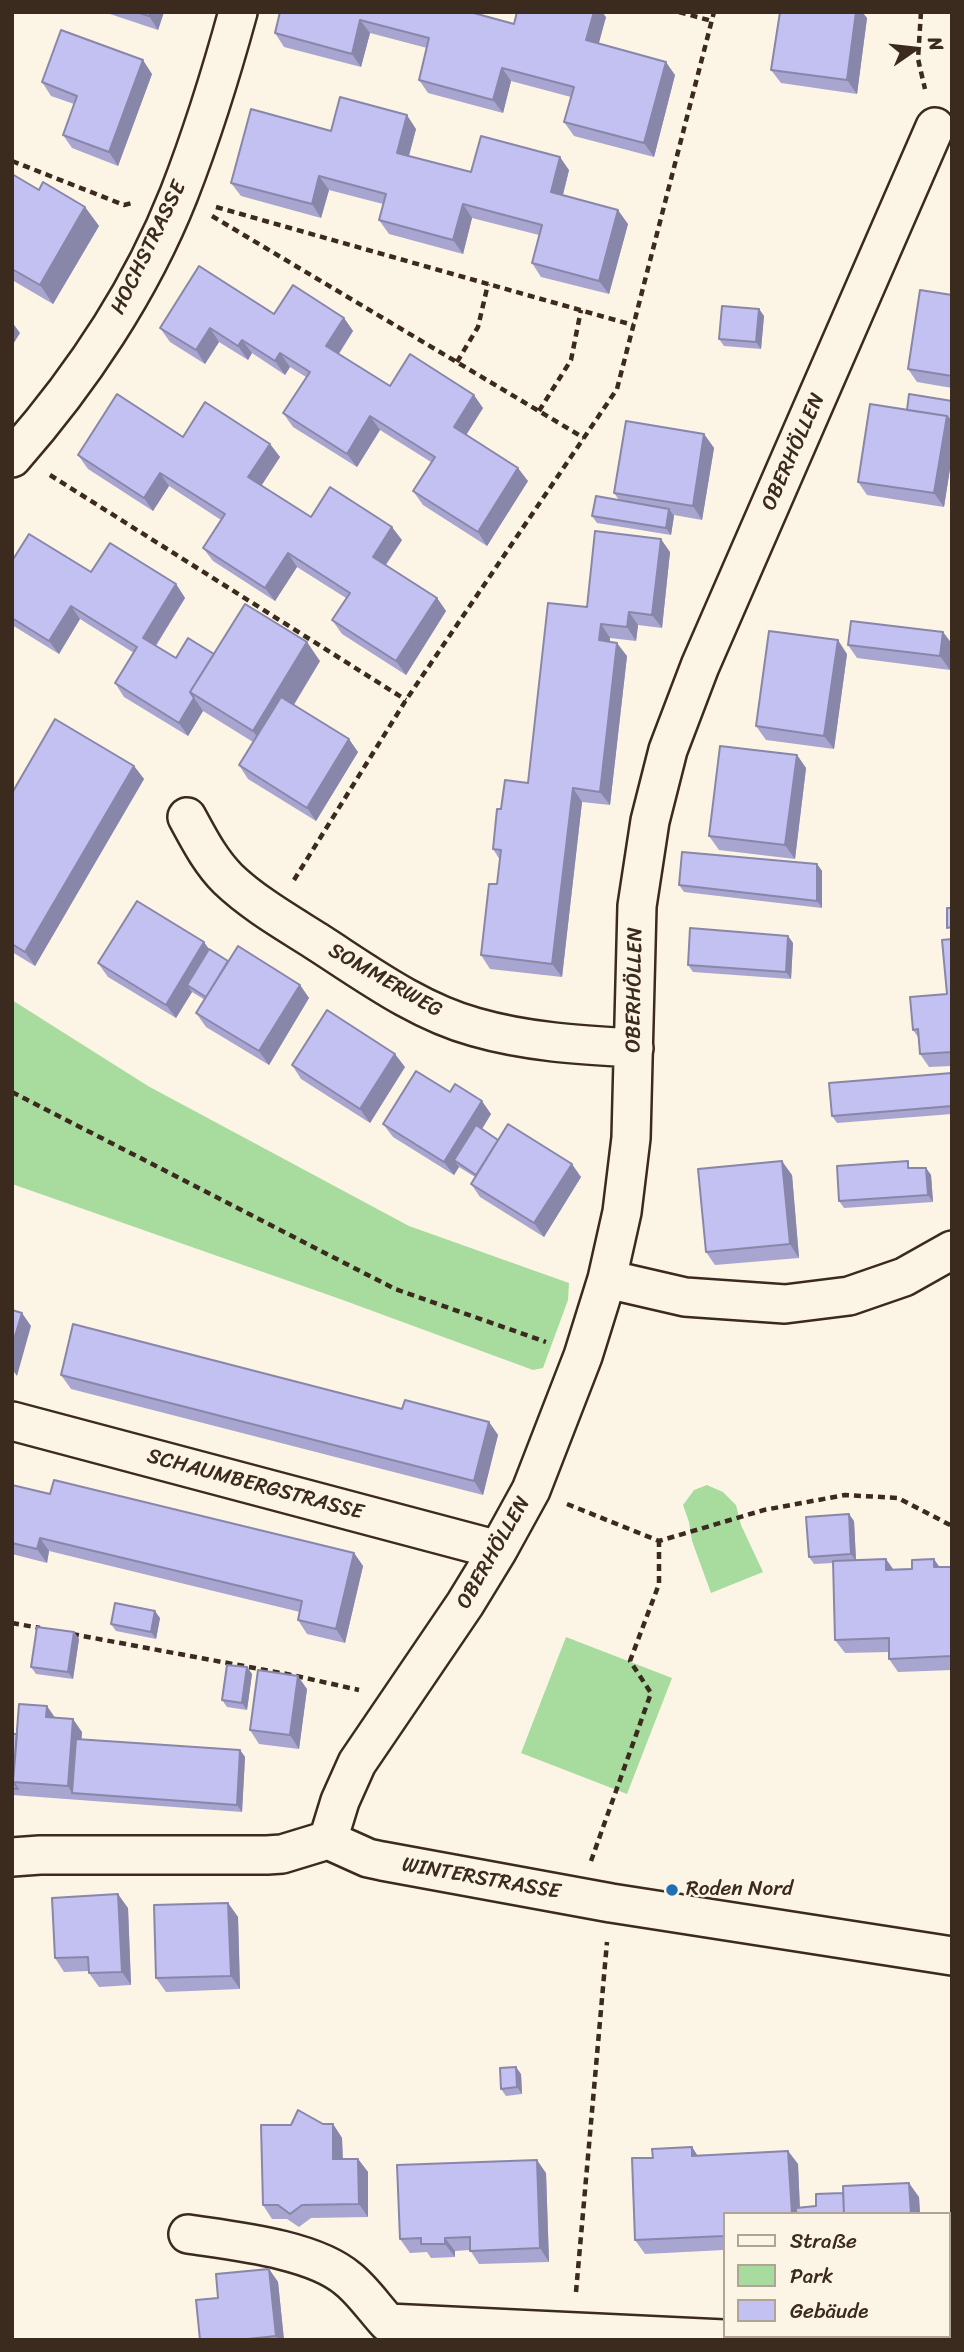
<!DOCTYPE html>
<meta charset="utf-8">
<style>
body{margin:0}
#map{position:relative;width:964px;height:2352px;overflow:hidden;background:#fcf5e5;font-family:Sriracha,sans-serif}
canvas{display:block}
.frame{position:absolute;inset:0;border:14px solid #3b2a1e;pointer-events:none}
.legend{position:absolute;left:723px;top:2212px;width:228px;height:126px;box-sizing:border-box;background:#fcf5e5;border:2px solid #afa495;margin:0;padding:9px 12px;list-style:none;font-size:21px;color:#3b2a1e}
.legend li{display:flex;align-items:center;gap:14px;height:35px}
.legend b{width:35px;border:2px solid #afa495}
.north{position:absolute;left:880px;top:14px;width:70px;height:70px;-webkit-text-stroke:5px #fcf5e5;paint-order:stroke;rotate:76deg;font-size:19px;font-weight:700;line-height:28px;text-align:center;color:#3b2a1e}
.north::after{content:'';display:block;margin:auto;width:24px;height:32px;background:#3b2a1e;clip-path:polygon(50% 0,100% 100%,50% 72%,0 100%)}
</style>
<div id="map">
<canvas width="964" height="2352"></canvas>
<div class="frame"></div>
<ul class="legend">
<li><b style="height:9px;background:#fcf5e5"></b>Straße</li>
<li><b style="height:19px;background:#a8dc9e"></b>Park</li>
<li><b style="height:19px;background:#c3c0f2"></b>Gebäude</li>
</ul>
<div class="north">N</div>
</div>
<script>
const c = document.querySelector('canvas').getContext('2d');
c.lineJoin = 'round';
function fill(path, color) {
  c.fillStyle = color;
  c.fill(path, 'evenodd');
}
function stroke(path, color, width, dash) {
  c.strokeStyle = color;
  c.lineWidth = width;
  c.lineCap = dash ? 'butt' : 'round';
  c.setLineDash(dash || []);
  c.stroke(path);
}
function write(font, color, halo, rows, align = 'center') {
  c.font = font + ' Sriracha,sans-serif';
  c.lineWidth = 5;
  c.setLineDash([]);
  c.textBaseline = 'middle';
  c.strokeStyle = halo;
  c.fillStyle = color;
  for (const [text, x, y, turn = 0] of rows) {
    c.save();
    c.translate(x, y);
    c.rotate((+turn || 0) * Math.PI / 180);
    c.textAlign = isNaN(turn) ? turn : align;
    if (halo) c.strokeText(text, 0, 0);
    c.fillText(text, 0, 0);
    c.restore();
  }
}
fill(new Path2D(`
 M12 1000 148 1086 409 1226 569 1283 568 1300 543 1368 533 1370 340 1299 12 1184Z
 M707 1485 723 1492 736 1505 741 1525 763 1572 711 1593 692 1541 689 1522 683 1505 694 1490Z
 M566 1637 672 1678 627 1794 521 1753Z`), '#a8dc9e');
const minor = new Path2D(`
 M12 458C80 381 141 290 179 194 202 135 221 74 238 12
 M187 817C199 839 210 861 228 879 253 903 286 922 316 941 366 973 417 1011 475 1027 527 1042 580 1045 634 1048
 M607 1279 685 1297 785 1304 849 1296 904 1277 952 1250
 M12 1421 498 1550
 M328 1840 340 1801 357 1763 465 1604 498 1550 531 1490 583 1356 607 1279 622 1212 631 1138 637 906 650 821 668 750 700 666 935 127
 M12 1857 40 1855H267L282 1854 328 1840 368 1858 382 1861 611 1903 952 1956
 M188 2234C234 2241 313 2249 348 2279 363 2291 375 2309 388 2323L745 2340`);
stroke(minor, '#3b2a1e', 42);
stroke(new Path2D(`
 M679 12 712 21
 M921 12 918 59 925 89
 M12 161 124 205 132 203
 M216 207 633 325
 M212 216 584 438
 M457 362 478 327 488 284
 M539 411 571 360 581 310
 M50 475 406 700
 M294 880 406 700 617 389 714 12
 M12 1092 395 1289 546 1342
 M567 1504 659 1541 764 1510 845 1495 898 1498 952 1526
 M12 1623 40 1628
 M72 1634 292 1675 359 1690
 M591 1861 651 1693 630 1661 659 1584V1541
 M576 2292 607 1942`), '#3b2a1e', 4.5, [7, 5]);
stroke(minor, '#fcf5e5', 37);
fill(new Path2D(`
 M104 12H164L158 30Z
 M280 12 514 24 606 17 598 43 675 75 654 157 574 136 564 122 571 97 511 81 503 113 428 93 419 80 427 48 370 33 361 67 284 47 275 33Z
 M780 12H862L867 18 857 94 781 83 771 70Z
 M152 74 118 166 72 148 63 135 74 104 51 96 42 82Z
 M416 129 409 156 471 172 569 170 563 195 628 224 609 294 541 277 532 263 539 235 472 218 463 254 389 234 379 220 383 204 329 190 321 218 241 196 231 183 331 131Z
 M12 174 39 190 85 207 99 226 53 304 12 280Z
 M952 295V388L917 382 908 369Z
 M759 309 764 316 761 349 724 346 719 339Z
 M274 314 344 318 353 331 339 354 390 386 483 408 466 435 528 481 487 546 423 505 413 491 431 462 380 430 357 467 293 427 283 413 306 377 290 367 285 375 252 353 248 360 219 342 205 364 170 342 160 328Z
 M952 401V456L944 507 867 495 858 482 907 410Z
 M704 434 714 448 702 520 674 515 671 535 597 523 592 516 619 500 614 493Z
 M183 437 270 444 280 457 261 485 311 517 402 540 386 565 437 598 446 611 406 675 342 634 332 620 346 598 297 567 275 601 213 561 203 548 221 520 169 486 153 511 88 469 78 455Z
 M670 552 662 628 638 625 636 641 610 638V642L627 656 610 805 582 802 562 977 490 969 481 955 497 884 500 860 493 849 501 809 528 783 587 607Z
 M12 561 176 584 185 598 156 646 176 658 214 654 320 661 294 705 358 752 316 821 248 779 239 765 253 742 203 711 188 736 124 697 115 683 134 653 80 619 59 654 12 625Z
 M943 632 952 644 950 670 857 658 848 645Z
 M847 654 834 749 766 740 756 726Z
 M797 755 806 768 795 859 719 850 709 836Z
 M134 766 144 779 35 966 12 952V793Z
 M817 864 822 871V908L684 892 679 885Z
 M788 936 793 943 791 979 693 972 688 965Z
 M952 939V1066L929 1067 920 1054 918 1037 913 1030 947 994Z
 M209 949 228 961 300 985 309 998 269 1065 206 1027 196 1013 205 1000 192 992 176 1018 108 977 98 963Z
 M292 1065 405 1067 370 1123 301 1079Z
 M952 1073V1114L837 1123 832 1116Z
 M450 1092 491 1114 482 1129 498 1140 581 1177 544 1237 480 1197 471 1184 475 1177 459 1167 454 1175 393 1137 383 1124Z
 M913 1168H926L931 1175 933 1202 844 1208 839 1201Z
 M792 1175 799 1258 715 1265 706 1252Z
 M61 1375 489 1422 498 1435 483 1495 71 1389Z
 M12 1485 50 1494 354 1553 363 1566 345 1643 307 1634 298 1620 300 1612 49 1551 47 1563 12 1554Z
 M854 1521 856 1560 893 1569 951 1567 952 1554V1670L898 1672 889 1659V1652L845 1653 835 1640 833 1563 814 1564 809 1557Z
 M160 1618 156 1639 116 1631 111 1624Z
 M74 1632 79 1639 73 1679 36 1674 31 1667Z
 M247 1667 252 1674 247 1710 227 1707 222 1700Z
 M307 1689 299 1749 259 1744 250 1730Z
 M55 1718 82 1732 81 1739 240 1750 245 1757 242 1812 12 1795V1734H17Z
 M228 1903 238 1917 240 1989 166 1992 156 1978Z
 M128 1908 131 1985 99 1987 89 1973V1971L64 1972 55 1958Z
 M521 2074 522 2094 506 2096 501 2089Z
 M323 2124H333L342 2138 343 2159H358L368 2172V2217L311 2218 299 2227 287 2219H272L263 2205Z
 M692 2147 697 2155 788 2151 798 2164 800 2207 919 2197 920 2214H724V2250L645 2254 635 2240 653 2158Z
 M546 2173 549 2262 479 2264 470 2250 455 2251V2257L431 2258 427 2252 410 2253 400 2239Z
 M269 2269 278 2282 284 2340H200L218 2298Z`), '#a8a5d0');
fill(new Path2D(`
 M150 12H164L158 30 149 16Z
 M594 12H602L606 17 596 54 586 40Z
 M856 12H862L867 18 857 94 847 80Z
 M360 20 370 33 361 67 352 54Z
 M143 60 152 74 118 166 109 152Z
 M666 62 675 75 654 157 644 143Z
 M502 68 511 81 503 113 493 100Z
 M407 115 416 129 406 166 397 153Z
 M560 157 569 170 560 206 551 192Z
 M319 176 329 190 321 218 312 204Z
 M463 204 472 218 463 254 453 240Z
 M85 207 99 226 53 304 40 285Z
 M618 210 628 224 609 294 599 281Z
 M759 309 764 316 761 349 756 342Z
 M344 318 353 331 335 359 326 346Z
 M12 322 20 333 12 346Z
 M210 328 219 342 205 364 196 350Z
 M242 340 252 353 248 360 238 346Z
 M280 353 290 367 285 375 275 361Z
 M474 395 483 408 463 440 454 427Z
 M370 416 380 430 357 467 347 454Z
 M947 416 952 417V456L944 507 934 493Z
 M704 434 714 448 702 520 693 506Z
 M270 444 280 457 258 491 248 477Z
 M518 468 528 481 487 546 478 532Z
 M160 473 169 486 153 511 144 498Z
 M669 509 674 516 671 535 666 528Z
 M392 527 402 540 382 570 373 557Z
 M661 539 670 552 662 628 652 615Z
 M288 553 297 567 275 601 265 588Z
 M176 584 185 598 152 651 143 638Z
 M437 598 446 611 406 675 396 661Z
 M71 606 80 619 59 654 49 641Z
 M629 612 638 625 636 641 627 627Z
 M601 624 610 638 609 654 599 640Z
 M943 632 952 644 950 670 940 656Z
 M838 640 847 654 834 749 824 736Z
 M307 642 320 661 266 750 253 731Z
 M617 643 627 656 610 805 600 792Z
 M194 698 203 711 188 736 179 723Z
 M349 739 358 752 316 821 307 808Z
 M797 755 806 768 795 859 785 845Z
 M134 766 144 779 35 966 25 952Z
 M573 788 582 802 562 977 552 964Z
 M817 864 822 871V908L817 901Z
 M788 936 793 943 791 979 786 972Z
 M204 942 214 956 187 985 192 992 176 1018 166 1005Z
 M300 985 309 998 269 1065 259 1051Z
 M395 1054 405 1067 370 1123 360 1109Z
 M482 1101 491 1114 460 1165 454 1160 459 1167 454 1175 444 1162Z
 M782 1161 792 1175 799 1258 790 1244Z
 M572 1164 581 1177 544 1237 534 1223Z
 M926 1168 931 1175 933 1202 928 1195Z
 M22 1313 31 1326 17 1376 12 1369V1346Z
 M489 1422 498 1435 483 1495 474 1481Z
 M849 1514 854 1521 856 1561 851 1554Z
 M40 1538 49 1551 47 1563 37 1549Z
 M354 1553 363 1566 345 1643 336 1629Z
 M886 1559 896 1573 886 1570Z
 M934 1559 943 1572 934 1567Z
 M155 1611 160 1618 156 1639 151 1632Z
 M74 1632 79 1639 73 1679 68 1672Z
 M247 1667 252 1674 247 1710 242 1703Z
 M298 1676 307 1689 299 1749 290 1735Z
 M47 1706 56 1719 46 1717Z
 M73 1719 82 1732 78 1793H72L68 1786Z
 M240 1750 245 1757 242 1812 237 1805Z
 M118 1894 128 1908 131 1985 122 1972Z
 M228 1903 238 1917 240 1989 231 1976Z
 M516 2067 521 2074 522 2094 517 2087Z
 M333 2124 342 2138 343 2173 333 2159Z
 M692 2147 701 2161 692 2156Z
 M788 2151 798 2164 800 2214H792Z
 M358 2159 368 2172V2217L359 2204Z
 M537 2160 546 2173 549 2262 540 2248Z
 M909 2183 919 2197 920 2214H911Z
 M445 2238 455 2251V2257L445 2244Z
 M269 2269 278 2282 284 2340H279L276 2336Z`), '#8886a9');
const building = new Path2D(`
 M136 12H150L149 16Z
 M280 12H470L514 24 517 12H594L586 40 666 62 644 143 564 122 574 87 502 68 493 100 419 80 429 38 360 20 352 54 275 33Z
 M780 12H856L847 80 771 70Z
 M61 30 143 60 109 152 63 135 77 96 42 82Z
 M340 97 407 115 397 153 471 172 481 136 560 157 551 192 618 210 599 281 532 263 542 225 463 204 453 240 379 220 386 194 319 176 312 204 231 183 251 109 331 131Z
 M12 174 39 190 43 182 85 207 40 285 12 269Z
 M199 266 274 314 293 285 344 318 326 346 390 386 410 354 474 395 454 427 518 468 478 532 413 491 435 457 370 416 347 454 283 413 310 372 280 353 275 361 242 340 238 346 210 328 196 350 160 328Z
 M920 290 952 295V376L908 369Z
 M722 306 759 309 756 342 719 339Z
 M117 394 183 437 205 402 270 444 248 477 311 517 330 487 392 527 373 557 437 598 396 661 332 620 350 593 288 553 265 588 203 548 225 514 160 473 144 498 78 455Z
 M909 394 952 401 951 422 947 416 907 410Z
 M870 404 947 416 934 493 858 482Z
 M626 421 704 434 693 506 614 493Z
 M596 496 669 509 666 528 592 516Z
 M595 531 661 539 652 615 629 612 627 627 601 624 599 640 617 643 600 792 573 788 552 964 481 955 489 884H497L501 850 493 849 497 809H501L505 780 528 783 548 603 587 607Z
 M29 534 91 572 110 543 176 584 143 638 176 658 188 638 214 654 190 692 194 698 179 723 115 683 137 647 71 606 49 641 12 618V561Z
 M245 604 307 642 253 731 190 692Z
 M851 621 943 632 940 656 848 645Z
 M769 631 838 640 824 736 756 726Z
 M281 697 349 739 307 808 239 765Z
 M55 719 134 766 25 952 12 944V793Z
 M720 746 797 755 785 845 709 836Z
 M682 852 817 864V901L679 885Z
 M137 901 204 942 166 1005 98 963Z
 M947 908H952V927L947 928Z
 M690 928 788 936 786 972 688 965Z
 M952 939V1052L920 1054 918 1029 913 1030 910 997 947 994 942 940Z
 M238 946 300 985 259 1051 196 1013Z
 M209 949 228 961 206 997 187 985Z
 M327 1010 395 1054 360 1109 292 1065Z
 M416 1071 450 1092 455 1084 482 1101 444 1162 383 1124Z
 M952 1073V1106L832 1116 829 1083Z
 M508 1124 572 1164 534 1223 471 1184Z
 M476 1125 498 1140 476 1175 454 1160Z
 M782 1161 790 1244 706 1252 698 1169Z
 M908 1161V1168H926L928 1195 839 1201 837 1166Z
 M12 1310 22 1313 12 1346Z
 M73 1324 402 1409 405 1400 489 1422 474 1481 61 1375Z
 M54 1480 354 1553 336 1629 298 1620 302 1601 40 1538 37 1549 12 1543V1485L50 1494Z
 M849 1514 851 1554 809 1557 806 1517Z
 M951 1554H952V1656L889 1659V1638L835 1640 833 1561 886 1559V1570L912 1569V1560L934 1559V1567H951Z
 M115 1603 155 1611 151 1632 111 1624Z
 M37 1627 74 1632 68 1672 31 1667Z
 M227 1665 247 1667 242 1703 222 1700Z
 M258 1670 298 1676 290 1735 250 1730Z
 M19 1704 47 1706 46 1717 73 1719 68 1786 13 1782Z
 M12 1734H17L13 1782 18 1789 12 1788Z
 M76 1739 240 1750 237 1805 72 1793Z
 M118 1894 122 1972 89 1973 88 1957 55 1958 52 1898Z
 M228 1903 231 1976 156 1978 154 1905Z
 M516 2067 517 2087 501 2089 500 2068Z
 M298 2110 323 2124H333V2159H358L359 2204 302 2205 290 2214 278 2205H263L261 2125H291Z
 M692 2147V2156L788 2151 792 2214H724V2236L635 2240 632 2158H653L652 2149Z
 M537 2160 540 2248 470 2251V2237L445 2238V2244H421V2238L400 2239 397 2165Z
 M909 2183 911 2214H844L843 2186Z
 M843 2193 844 2214H796V2208L816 2206V2194Z
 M269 2269 276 2336 238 2340H200L196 2300 218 2298 216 2274Z`);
fill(building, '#c3c0f2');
stroke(building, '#8886a9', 2);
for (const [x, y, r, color] of [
 [672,1890,7,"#1f6fb2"]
]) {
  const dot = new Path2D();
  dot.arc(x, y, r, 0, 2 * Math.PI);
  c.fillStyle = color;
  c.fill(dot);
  stroke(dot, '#fcf5e5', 2.5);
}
write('21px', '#3b2a1e', '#fcf5e5', [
 ["HOCHSTRASSE",149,248,-64],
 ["OBERHÖLLEN",794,452,-66],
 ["SOMMERWEG",385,981,30],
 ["OBERHÖLLEN",635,990,-89],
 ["SCHAUMBERGSTRASSE",255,1485,15],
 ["OBERHÖLLEN",494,1553,-60],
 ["WINTERSTRASSE",481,1879,10]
]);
write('21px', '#3b2a1e', '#fcf5e5', [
 ["Roden Nord",686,1890]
], 'left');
</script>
